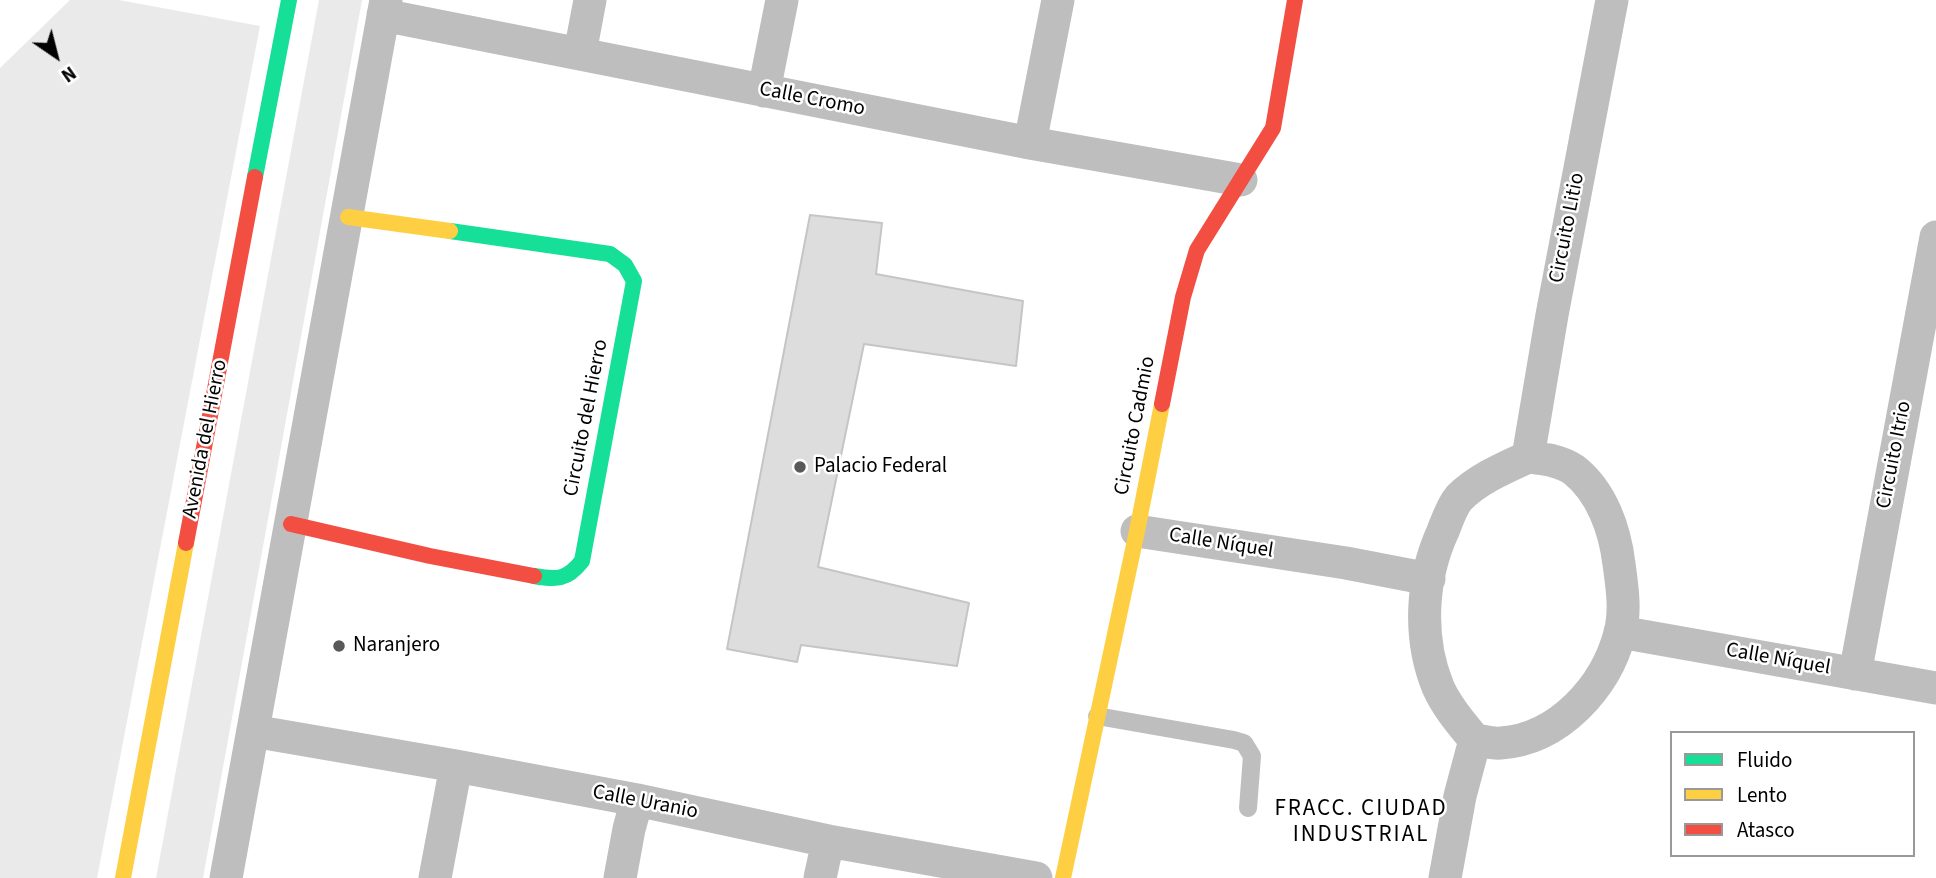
<!DOCTYPE html>
<meta charset="utf-8">
<style>
body{margin:0}
#map{position:relative;width:1936px;height:878px;overflow:hidden;background:#fff;font-family:"Source Sans 3",sans-serif}
canvas{display:block}
.legend{position:absolute;left:1670px;top:731px;width:245px;height:126px;box-sizing:border-box;background:#fff;border:2px solid #999;margin:0;padding:9px 12px;list-style:none;font-size:21px;color:#000}
.legend li{display:flex;align-items:center;gap:14px;height:35px}
.legend b{width:35px;border:2px solid #999}
.north{position:absolute;left:21px;top:21px;width:70px;height:70px;-webkit-text-stroke:5px #fff;paint-order:stroke;rotate:145deg;font-size:19px;font-weight:700;line-height:28px;text-align:center;color:#000}
.north::after{content:'';display:block;margin:auto;width:24px;height:32px;background:#000;clip-path:polygon(50% 0,100% 100%,50% 72%,0 100%)}
</style>
<div id="map">
<canvas width="1936" height="878"></canvas>
<ul class="legend">
<li><b style="height:9px;background:#16e098"></b>Fluido</li>
<li><b style="height:9px;background:#ffcf43"></b>Lento</li>
<li><b style="height:9px;background:#f24e42"></b>Atasco</li>
</ul>
<div class="north">N</div>
</div>
<script>
const c = document.querySelector('canvas').getContext('2d');
c.lineJoin = 'round';
function fill(path, color) {
  c.fillStyle = color;
  c.fill(path, 'evenodd');
}
function stroke(path, color, width, dash) {
  c.strokeStyle = color;
  c.lineWidth = width;
  c.lineCap = dash ? 'butt' : 'round';
  c.setLineDash(dash || []);
  c.stroke(path);
}
function write(font, color, halo, rows, align = 'center') {
  c.font = font + ' "Source Sans 3",sans-serif';
  c.lineWidth = 5;
  c.setLineDash([]);
  c.textBaseline = 'middle';
  c.strokeStyle = halo;
  c.fillStyle = color;
  for (const [text, x, y, turn = 0] of rows) {
    c.save();
    c.translate(x, y);
    c.rotate((+turn || 0) * Math.PI / 180);
    c.textAlign = isNaN(turn) ? turn : align;
    if (halo) c.strokeText(text, 0, 0);
    c.fillText(text, 0, 0);
    c.restore();
  }
}
fill(new Path2D(`
 M70 0H119L260 26 97 878H0V68Z
 M319 0H362L203 878H156Z`), '#eaeaea');
const building = new Path2D(`
 M810 215 882 223 876 274 1023 301 1016 366 864 344 818 567 969 603 957 666 801 645 797 662 727 649Z`);
fill(building, '#ddd');
stroke(building, '#c5c5c5', 2);
stroke(new Path2D(`
 M1097 716 1234 740 1244 743 1252 756 1248 808`), '#bebebe', 18);
stroke(new Path2D(`
 M383 15 1030 143 1241 180
 M580 53 590 0
 M764 91 782 0
 M1030 143 1058 0
 M1528 457C1543 459 1560 460 1574 470 1602 492 1615 530 1619 564 1622 586 1626 611 1620 633 1606 687 1559 739 1501 743 1493 744 1483 741 1475 740 1461 723 1447 707 1438 687 1418 638 1421 579 1443 531 1447 521 1452 506 1459 498 1478 479 1504 468 1528 457Z
 M1528 457 1552 315 1612 0
 M1137 531 1346 563 1429 579
 M1620 632 1936 688
 M1855 674 1936 237
 M253 731 456 766 637 800 828 841 1036 878
 M226 878 386 0
 M435 878 456 766
 M620 878 629 829 637 800
 M820 878 828 841
 M1445 878 1460 796 1475 740`), '#bebebe', 33);
stroke(new Path2D(`
 M255 177 289 0
 M450 231 610 254 625 265 634 281 582 561C567 580 557 580 534 576`), '#16e098', 16);
stroke(new Path2D(`
 M348 217 450 231
 M123 878 186 543
 M1063 878 1137 531 1162 404`), '#ffcf43', 16);
stroke(new Path2D(`
 M1162 404 1183 297 1197 250 1273 128 1295 0
 M291 524 430 556 534 576
 M186 543 255 177`), '#f24e42', 16);
for (const [x, y, r, color] of [
 [800,467,7,"#595959"],
 [339,646,7,"#595959"]
]) {
  const dot = new Path2D();
  dot.arc(x, y, r, 0, 2 * Math.PI);
  c.fillStyle = color;
  c.fill(dot);
  stroke(dot, '#fff', 2.5);
}
write('21px', '#000', '#fff', [
 ["Calle Cromo",812,100,11],
 ["Circuito Litio",1568,228,-79],
 ["Circuito del Hierro",587,418,-79],
 ["Circuito Cadmio",1136,426,-79],
 ["Avenida del Hierro",206,439,-79],
 ["Circuito Itrio",1895,455,-79],
 ["Calle Níquel",1221,544,9],
 ["Calle Níquel",1778,660,10],
 ["Calle Uranio",645,803,11]
]);
write('21px', '#000', '#fff', [
 ["Palacio Federal",814,467],
 ["Naranjero",353,646]
], 'left');
c.letterSpacing = '2px';
write('23px', '#000', '#fff', [
 ["FRACC. CIUDAD",1361,810],
 ["INDUSTRIAL",1361,836]
]);
c.letterSpacing = '0px';
</script>
